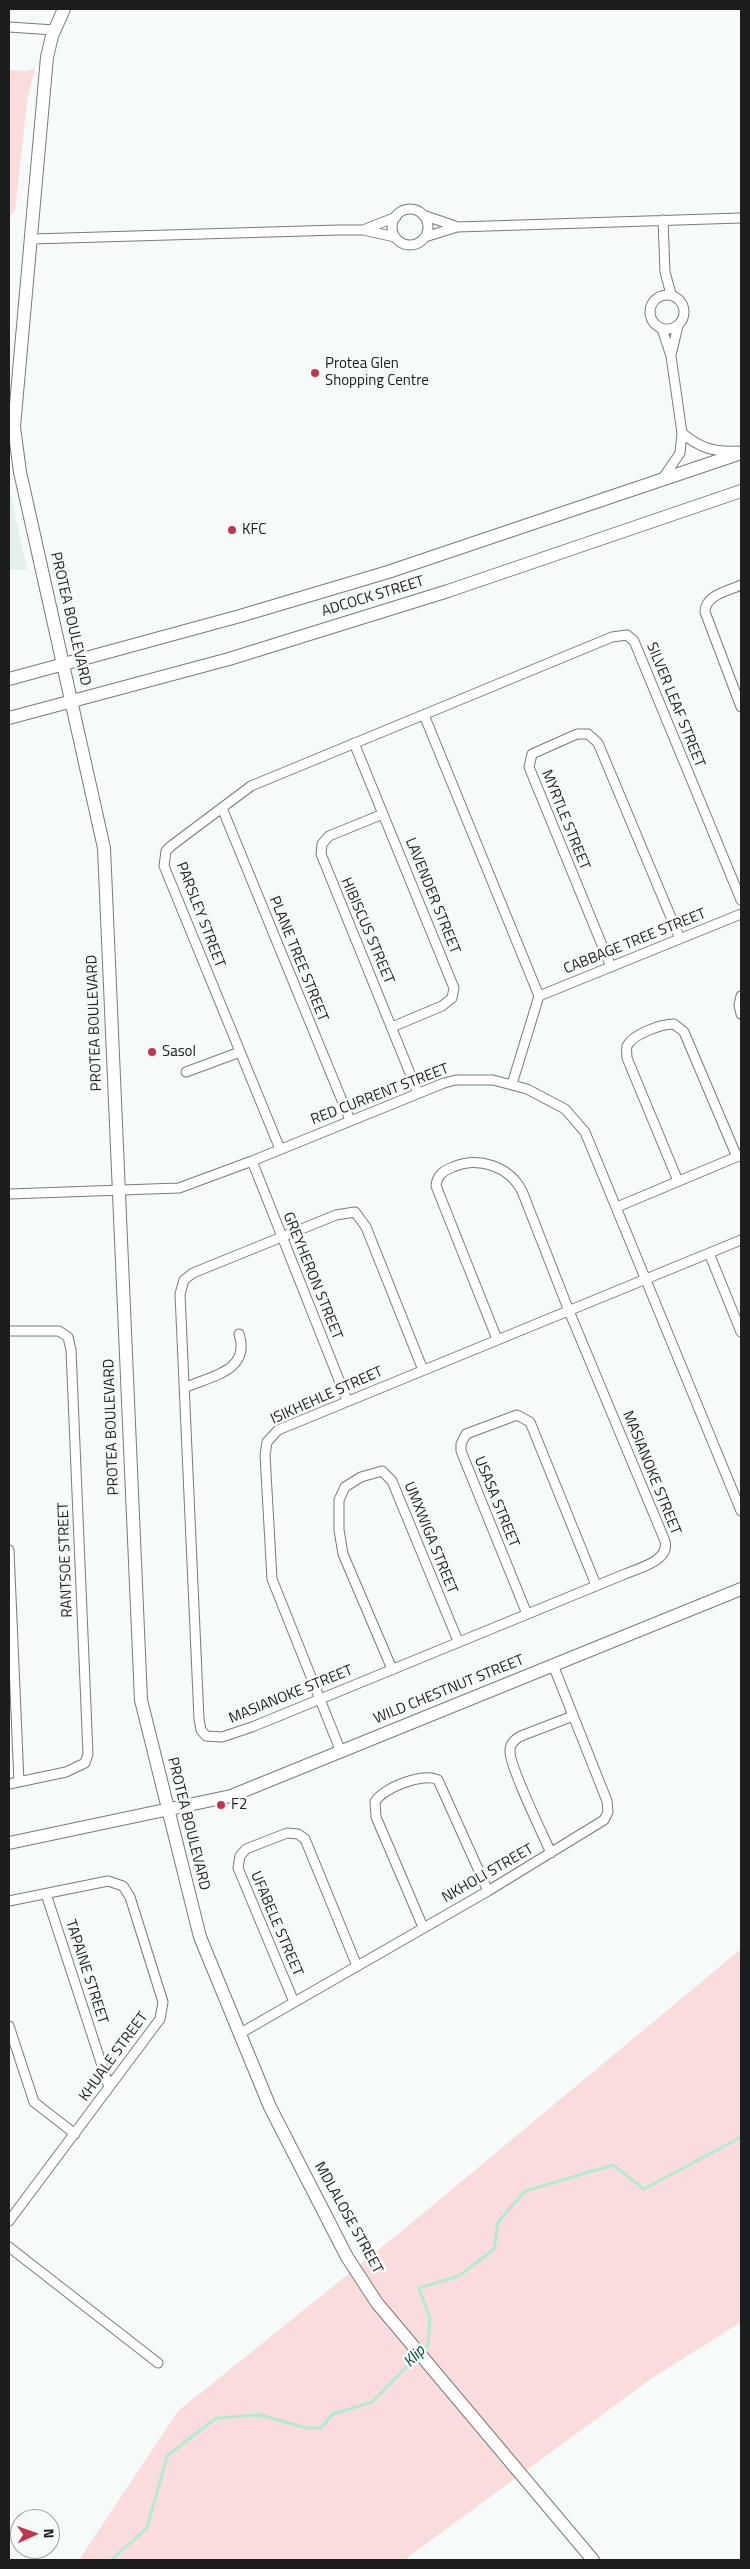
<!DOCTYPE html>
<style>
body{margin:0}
#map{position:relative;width:750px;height:2569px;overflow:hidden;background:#f6fbf9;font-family:"Titillium Web",sans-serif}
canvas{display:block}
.frame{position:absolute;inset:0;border:10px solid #1c1e1d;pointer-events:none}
.north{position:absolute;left:10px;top:2509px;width:50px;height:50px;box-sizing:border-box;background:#f6fbf9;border:1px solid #9fa3a1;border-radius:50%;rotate:88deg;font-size:14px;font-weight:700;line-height:20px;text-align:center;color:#1c1e1d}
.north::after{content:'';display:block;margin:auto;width:18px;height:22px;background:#c5344f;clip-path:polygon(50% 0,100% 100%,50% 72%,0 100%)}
</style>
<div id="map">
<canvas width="750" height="2569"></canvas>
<div class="frame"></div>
<div class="north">N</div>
</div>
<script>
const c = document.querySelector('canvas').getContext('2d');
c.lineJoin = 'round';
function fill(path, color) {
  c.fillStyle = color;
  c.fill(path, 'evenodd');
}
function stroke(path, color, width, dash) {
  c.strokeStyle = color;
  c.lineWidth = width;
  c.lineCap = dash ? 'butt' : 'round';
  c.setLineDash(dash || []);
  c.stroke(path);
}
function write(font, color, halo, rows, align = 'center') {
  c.font = font + ' "Titillium Web",sans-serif';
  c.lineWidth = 5;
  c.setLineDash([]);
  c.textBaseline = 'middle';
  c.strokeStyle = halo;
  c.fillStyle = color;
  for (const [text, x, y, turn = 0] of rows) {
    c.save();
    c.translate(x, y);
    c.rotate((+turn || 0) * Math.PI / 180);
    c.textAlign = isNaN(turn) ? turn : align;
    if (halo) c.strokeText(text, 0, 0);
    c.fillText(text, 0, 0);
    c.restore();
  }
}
fill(new Path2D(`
 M9 486 27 570 9 569Z`), '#e3f0e9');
fill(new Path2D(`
 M35 67 27 101 15 210 9 218V70L28 71Z
 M741 1949V2322L652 2378 404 2560H79L178 2411 403 2230Z`), '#fbdcdd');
stroke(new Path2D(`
 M423 2351 428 2345 430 2318 419 2288 459 2276 494 2249 498 2222 525 2191 613 2165 644 2189 741 2137
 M111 2560 147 2528 167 2456 216 2418 261 2415 306 2428H321L333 2414 372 2402 418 2355`), '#b1ecce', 3);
const street = new Path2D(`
 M9 27 54 30
 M392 227a18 18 0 1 1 36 0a18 18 0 1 1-36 0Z
 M423 215 455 226
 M663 220 665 272 671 294
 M363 230 396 217
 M425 237 457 227 741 218
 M32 239 338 230H363L395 237
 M650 312a17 17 0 1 1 34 0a17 17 0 1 1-34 0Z
 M662 329 671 356 682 433 680 453 663 478
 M671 355 678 326
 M682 433C700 448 713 452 737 451
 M741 585C728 591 705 595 705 612L741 707
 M424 715 539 996 512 1084
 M354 743 454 988 452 998 442 1006 392 1027
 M222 808 350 1120
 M383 814 329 836 322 844 321 854 418 1093
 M611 967 529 767 532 754 577 734H588L598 743 680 939
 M539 996 741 914
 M741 996 739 1005 741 1014
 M186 1072 240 1052
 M280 1149 164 866 166 851 171 846 251 786 612 637 627 635 634 641 741 900
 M252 1161 347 1400
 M678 1181 627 1058C627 1054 626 1050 627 1046 633 1034 661 1024 674 1024L684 1032 737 1157
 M9 1194 179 1188 252 1161 444 1083 456 1080H493L527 1089 565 1109 585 1132 741 1511
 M617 1207 741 1155
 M709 1253 741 1332
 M9 1331H59L68 1337 71 1350 88 1754 85 1763 66 1772 9 1784
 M423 1370 366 1227 355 1212 336 1215 193 1273 184 1280 180 1294 199 1719 201 1730 206 1736 222 1737 252 1727 625 1574C639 1568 670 1561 665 1541L569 1311 522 1191C509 1166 478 1156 453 1167 443 1171 437 1175 436 1186L497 1339
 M184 1388C211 1376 251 1371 239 1334
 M9 1550 19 1782
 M527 1614 461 1451V1444L466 1434 517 1415 530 1422 596 1585
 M392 1669 343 1554 339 1530V1500L345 1487 361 1477 382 1471 392 1481 458 1641
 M341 1752 272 1579 265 1455 267 1442 278 1430 741 1240
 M551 1853C543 1835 509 1765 510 1751 510 1743 515 1739 521 1736L573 1716
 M46 1894 109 2087
 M9 1901 108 1881 123 1886 130 1897 163 2002 160 2019 9 2221
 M423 1927 376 1817 375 1802C382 1788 424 1772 438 1780L488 1891
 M294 2002 238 1868 240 1856 246 1849 287 1833 298 1834 305 1839 357 1966
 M9 2026 34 2102 75 2134
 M239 2034 488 1891 604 1820 608 1812 607 1801 553 1665
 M9 2247 158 2363`);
const secondary = new Path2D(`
 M64 9 52 36 47 57 14 427 20 472 104 848 141 1700 200 1937 270 2107 347 2257 377 2303 593 2560
 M9 679 240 616 388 572 741 453
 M9 718 229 659 448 591 741 491
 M9 1843 231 1796 741 1589`);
stroke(street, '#777b79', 11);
stroke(secondary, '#777b79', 14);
stroke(street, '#fff', 9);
stroke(secondary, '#fff', 12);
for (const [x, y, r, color] of [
 [315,373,5,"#c5344f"],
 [232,530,5,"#c5344f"],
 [152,1052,5,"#c5344f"],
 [221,1805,5,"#c5344f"]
]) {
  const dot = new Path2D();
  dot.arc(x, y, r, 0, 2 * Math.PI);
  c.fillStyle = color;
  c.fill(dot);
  stroke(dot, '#f6fbf9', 2);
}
write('15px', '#1c1e1d', '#f6fbf9', [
 ["Protea Glen",325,364],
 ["Shopping Centre",325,381],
 ["KFC",242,530],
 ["Sasol",162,1052],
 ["F2",231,1805]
], 'left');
write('15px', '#1c1e1d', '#f6fbf9', [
 ["ADCOCK STREET",373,597,-17],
 ["PROTEA BOULEVARD",70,619,77],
 ["SILVER LEAF STREET",675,705,68],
 ["MYRTLE STREET",565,820,68],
 ["LAVENDER STREET",432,896,68],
 ["PARSLEY STREET",200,915,69],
 ["HIBISCUS STREET",367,931,67],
 ["CABBAGE TREE STREET",635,942,-22],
 ["PLANE TREE STREET",298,959,68],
 ["PROTEA BOULEVARD",95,1023,-92],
 ["RED CURRENT STREET",380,1095,-21],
 ["GREYHERON STREET",312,1276,68],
 ["ISIKHEHLE STREET",327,1396,-24],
 ["PROTEA BOULEVARD",112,1427,-92],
 ["MASIANOKE STREET",651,1473,68],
 ["USASA STREET",496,1502,68],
 ["UMXWIGA STREET",430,1538,68],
 ["RANTSOE STREET",66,1560,-92],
 ["WILD CHESTNUT STREET",449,1690,-22],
 ["MASIANOKE STREET",291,1695,-22],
 ["PROTEA BOULEVARD",188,1824,76],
 ["NKHOLI STREET",488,1874,-30],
 ["UFABELE STREET",276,1924,67],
 ["TAPAINE STREET",86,1972,72],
 ["KHUALE STREET",114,2057,-54],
 ["MDLALOSE STREET",348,2218,61]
]);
write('italic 16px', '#045237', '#f6fbf9', [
 ["Klip",415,2357,-47]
]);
</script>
